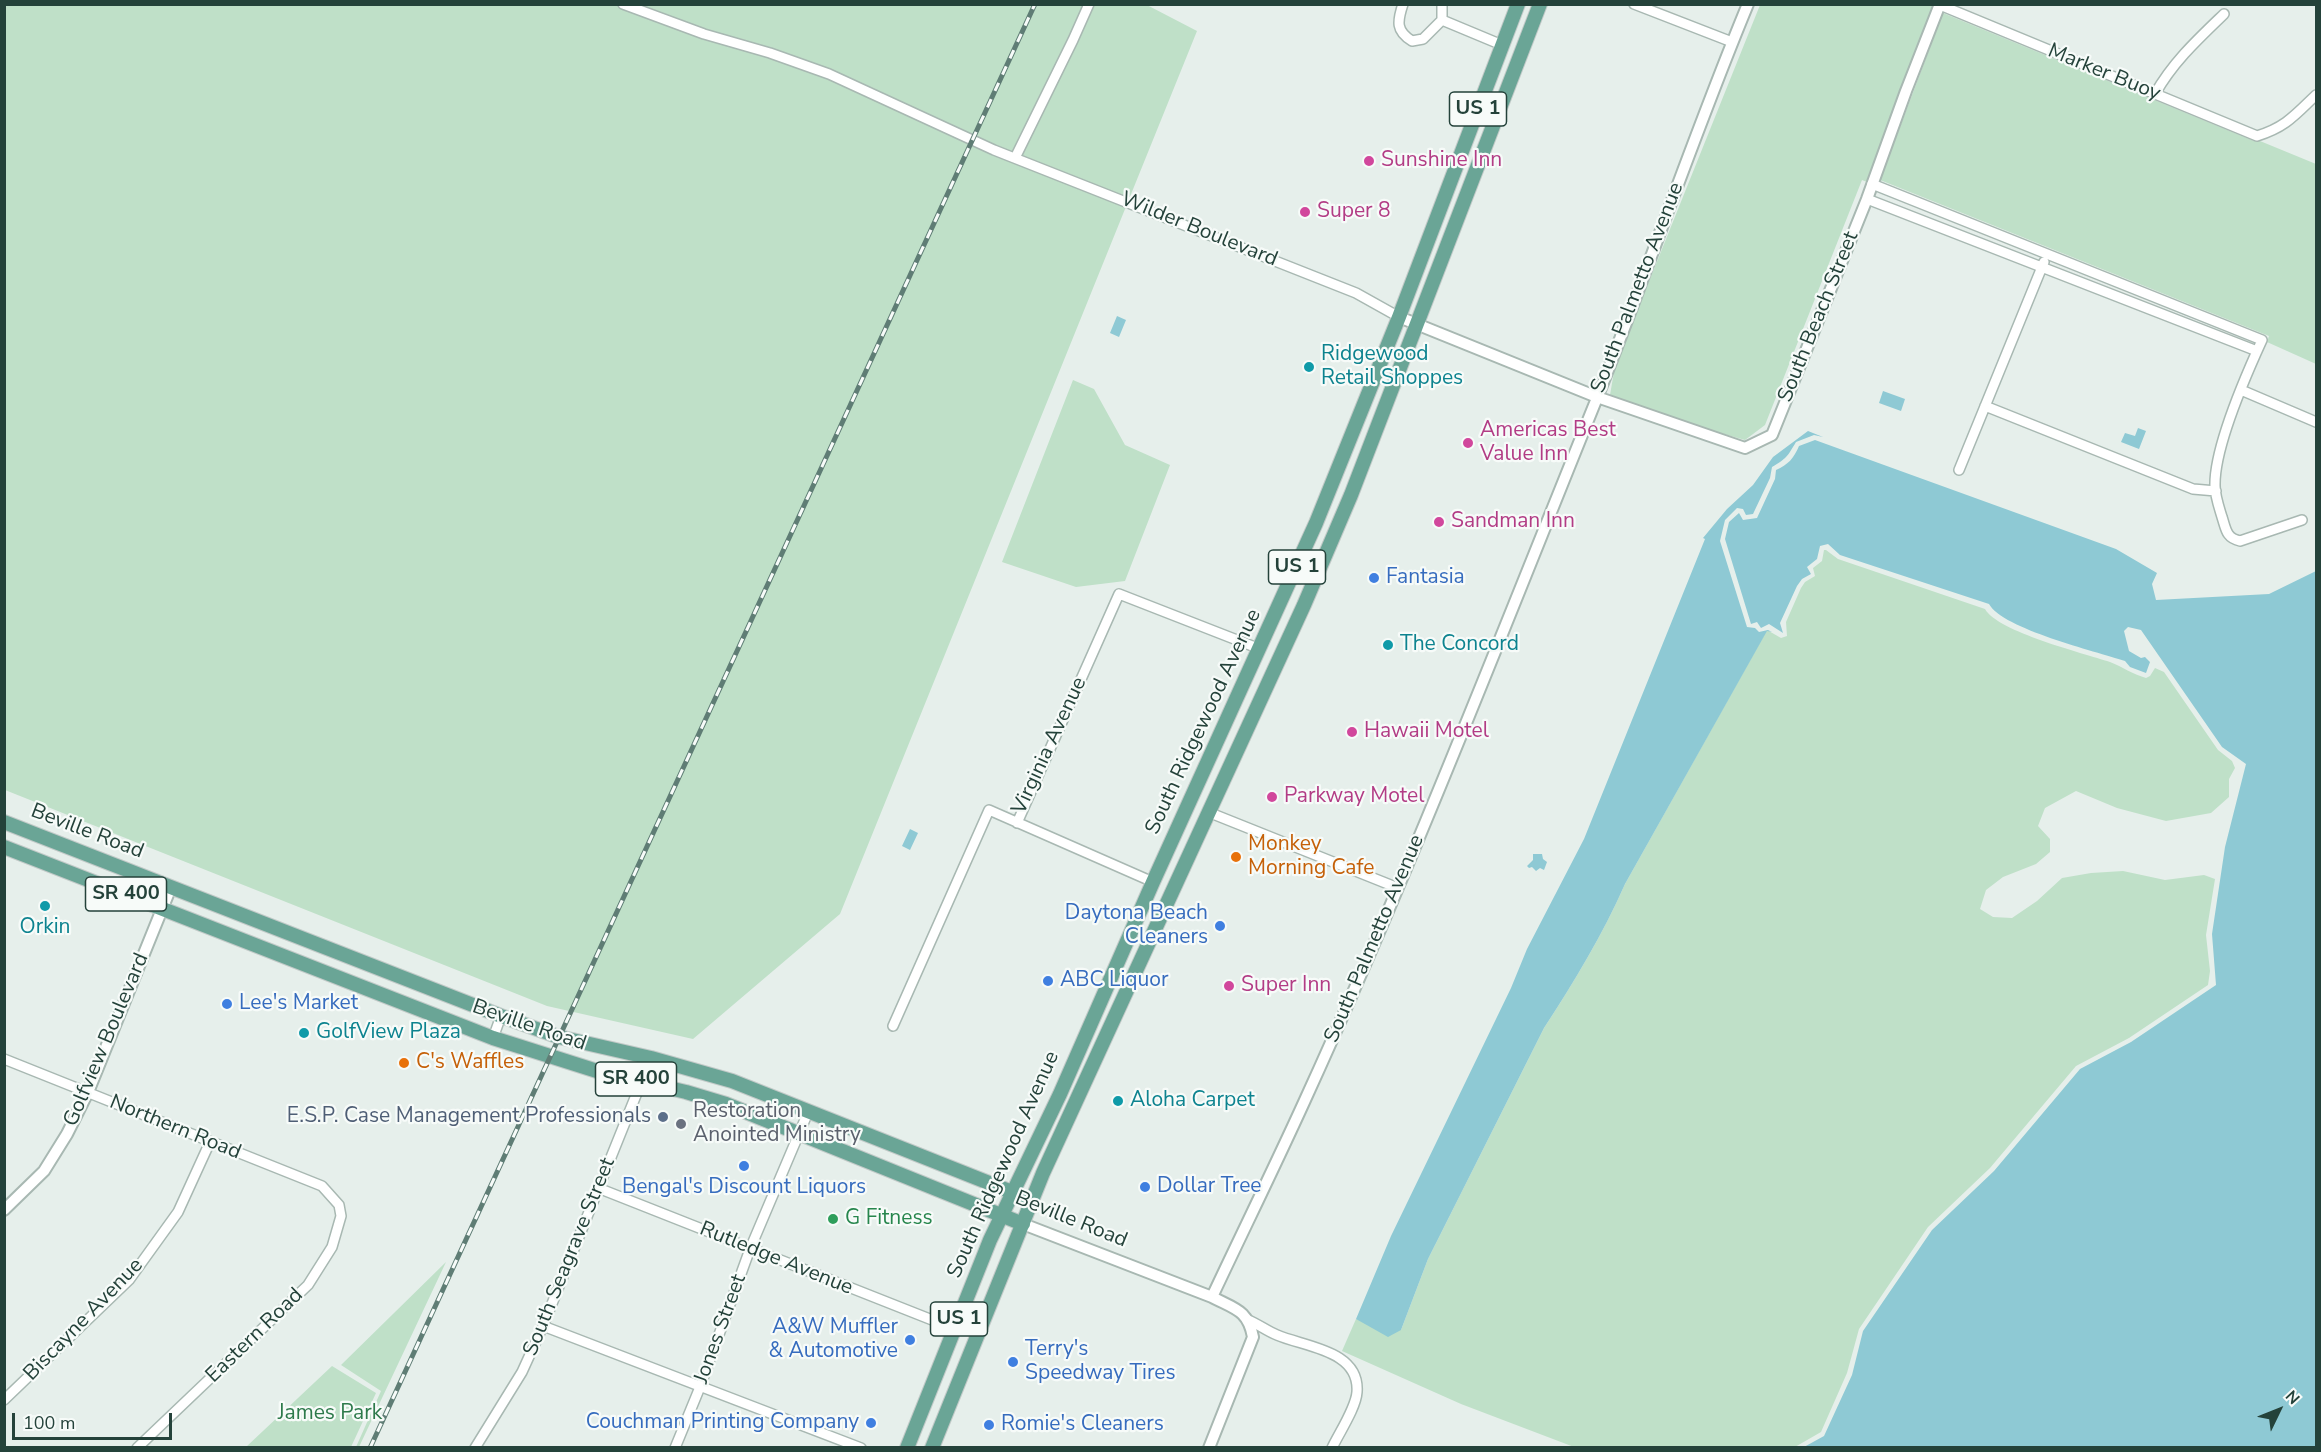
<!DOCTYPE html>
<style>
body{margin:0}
#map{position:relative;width:2321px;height:1452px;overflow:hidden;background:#e6efeb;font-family:"Nunito Sans",sans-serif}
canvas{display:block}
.frame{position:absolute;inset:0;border:6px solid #24423a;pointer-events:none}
.north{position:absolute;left:2249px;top:1380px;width:60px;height:60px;-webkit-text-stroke:4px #f7fbf9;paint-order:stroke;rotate:47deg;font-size:16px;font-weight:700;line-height:24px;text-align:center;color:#24423a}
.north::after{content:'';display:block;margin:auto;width:21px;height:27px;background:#24423a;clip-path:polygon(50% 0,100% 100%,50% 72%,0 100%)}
.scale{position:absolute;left:12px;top:1413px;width:160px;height:27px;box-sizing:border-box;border:3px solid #24423a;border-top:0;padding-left:8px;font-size:18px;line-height:21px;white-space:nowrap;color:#24423a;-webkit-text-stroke:4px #f7fbf9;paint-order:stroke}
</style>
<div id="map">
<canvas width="2321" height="1452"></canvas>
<div class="frame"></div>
<div class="north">N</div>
<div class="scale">100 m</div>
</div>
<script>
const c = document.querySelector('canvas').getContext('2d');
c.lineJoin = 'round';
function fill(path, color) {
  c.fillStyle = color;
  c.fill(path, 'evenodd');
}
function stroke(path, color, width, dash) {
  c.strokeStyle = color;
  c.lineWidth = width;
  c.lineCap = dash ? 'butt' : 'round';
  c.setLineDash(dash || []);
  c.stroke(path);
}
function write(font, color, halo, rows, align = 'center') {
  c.font = font + ' "Nunito Sans",sans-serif';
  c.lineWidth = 4.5;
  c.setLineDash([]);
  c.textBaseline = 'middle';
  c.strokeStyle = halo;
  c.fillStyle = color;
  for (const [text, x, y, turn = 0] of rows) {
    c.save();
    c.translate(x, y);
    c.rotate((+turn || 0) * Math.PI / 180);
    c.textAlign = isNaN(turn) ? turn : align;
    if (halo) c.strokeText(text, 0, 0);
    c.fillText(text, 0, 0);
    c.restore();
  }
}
fill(new Path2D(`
 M1145 4 1197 31 840 914 693 1039 547 1006 5 790 4 5Z
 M1760 5 1932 4V7L1867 182 1862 180 1765 425 1745 440 1710 430 1610 395 1615 366Z
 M1943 13 2254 141H2260L2316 164V364L2267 342 2269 336 1880 180Z
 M1073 380 1094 389 1125 445 1170 465 1125 581 1076 587 1002 562Z
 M1824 550H1826L1838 559 1985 609C1998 632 2083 653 2110 662 2123 667 2132 674 2146 678L2150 676 2155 668 2164 672 2218 750 2232 761 2235 768 2229 779V797L2211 813 2166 821 2117 808 2076 791 2045 808 2038 826 2050 839V852L2036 864 2003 877 1986 890 1980 909 1993 917 2012 918 2037 901 2062 878 2091 873 2123 871 2165 880 2204 875 2215 879 2206 935 2210 971 2208 985 2129 1038 2076 1066 1990 1168 1928 1227 1859 1329 1847 1373 1821 1432 1795 1447H1574L1461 1404 1342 1351 1356 1319 1401 1330 1428 1259 1544 1028C1574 982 1603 934 1625 884L1767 630 1781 638 1787 636 1786 622 1801 588 1805 582 1815 576 1813 568 1822 561Z
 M446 1262 359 1447H356L381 1391 341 1365Z
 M332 1366 376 1393 351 1447H246Z`), '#bfe0c8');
fill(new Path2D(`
 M1117 316 1126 320 1119 337 1110 333Z
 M1883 391 1905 399 1901 411 1879 403Z
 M2138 428 2146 431 2139 449 2121 442 2125 433 2135 436Z
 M1808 431 1823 437 1814 435 1796 442C1787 457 1787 458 1772 467L1770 478 1753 514 1746 515 1743 509 1737 508 1725 520 1720 541 1747 627 1755 628 1759 632 1768 630 1772 632 1767 631 1625 884C1603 934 1574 982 1544 1028L1428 1259 1401 1330 1388 1337 1356 1319 1391 1236 1511 988 1527 949 1584 839 1705 539 1703 538 1727 509 1753 485 1773 457Z
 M1815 440 2116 549 2157 573 2152 584 2156 600 2269 594 2316 571V1447H1804L1824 1436 1852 1375 1863 1331 1932 1230 1994 1171 2080 1069 2131 1042 2216 985 2212 934 2225 847 2246 764 2222 747 2141 630 2128 627 2124 631 2129 651 2141 658 2145 657 2150 662 2146 673 2130 667 2125 661C2095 651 2003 629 1989 604L1840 555 1828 544 1820 546 1817 559 1807 567 1811 574 1802 579 1797 586 1780 623 1783 633 1769 624 1761 628 1757 622 1751 624 1725 539 1729 522 1739 513 1743 520 1757 518 1775 479 1776 470C1788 465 1794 458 1799 446Z
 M910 829 918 833 910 850 902 846Z
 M1533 854H1542L1543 859 1547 862 1544 870 1540 868 1536 871 1532 867 1529 868 1527 866 1533 860Z`), '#8ec9d4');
const minor = new Path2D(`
 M623 4 704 34 770 53 829 74 994 150 1356 293 1399 317
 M1403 4C1397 22 1396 31 1412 41L1423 39 1442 20V4
 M1634 4 1732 42
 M1940 5 2257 136C2286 127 2295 115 2316 95
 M1442 20 1502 45
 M2155 94C2173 62 2198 39 2224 14
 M1015 158 1073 40 1089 4
 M1872 184 2262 340C2246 375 2214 449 2215 486 2215 496 2219 507 2222 517 2226 529 2226 538 2240 541L2302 520
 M1867 199 2257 351
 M2241 390 2316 422
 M1985 406 2193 489 2216 491
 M1959 470 2044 262
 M1208 812 1398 888
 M1017 823 1119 594 1260 649
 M893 1026 989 810 1153 882
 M493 1038 501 1016
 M4 1059 322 1186 339 1205 341 1216 332 1247 308 1285 137 1448
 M598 1188 955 1329
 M1248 1320C1258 1324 1267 1331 1277 1335 1305 1347 1360 1350 1357 1392 1356 1408 1339 1433 1332 1448
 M543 1326 861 1448
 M4 1400 129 1280 178 1212 210 1142
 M475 1448 522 1372 543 1326 651 1058
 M675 1448 700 1387 750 1249 809 1110`);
const tertiary = new Path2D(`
 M1399 317 1597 397 1745 448 1772 435 1867 199 1906 91 1940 4
 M4 1210 44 1171 67 1134 88 1092 171 887
 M1023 1224 1212 1297C1235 1309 1248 1310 1253 1337L1209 1448
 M1212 1297C1243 1231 1275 1166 1305 1100 1410 870 1502 633 1597 398 1649 268 1694 134 1748 4`);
const primary = new Path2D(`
 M4 822 501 1016 559 1037 651 1058 732 1081 1022 1196
 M4 847 493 1038 597 1071 686 1092 726 1104 1023 1224
 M907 1448 990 1240 1060 1094 1153 882 1316 523 1399 317 1518 4
 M932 1448 1043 1173 1304 605 1351 495 1540 4`);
stroke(minor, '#a8b8b2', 12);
stroke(tertiary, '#a8b8b2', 14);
stroke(primary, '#c2cac8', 16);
stroke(minor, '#fff', 9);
stroke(tertiary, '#fff', 10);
stroke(primary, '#6aa596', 14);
const rail = new Path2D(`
 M370 1448 1035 4`);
stroke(rail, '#5f7d75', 5);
stroke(rail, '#f7fbf9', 3, [9]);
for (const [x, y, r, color] of [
 [1369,161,6,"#d1479c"],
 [1305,212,6,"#d1479c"],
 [1309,367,6,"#0f9aa8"],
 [1468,443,6,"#d1479c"],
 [1439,522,6,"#d1479c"],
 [1374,578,6,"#3f7fe0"],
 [1388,645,6,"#0f9aa8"],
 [1352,732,6,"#d1479c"],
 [1272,797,6,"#d1479c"],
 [1236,857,6,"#e8710a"],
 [45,906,6,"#0f9aa8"],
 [1220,926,6,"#3f7fe0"],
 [1048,981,6,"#3f7fe0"],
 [1229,986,6,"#d1479c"],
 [227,1004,6,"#3f7fe0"],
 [304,1033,6,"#0f9aa8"],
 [404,1063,6,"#e8710a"],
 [1118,1101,6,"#0f9aa8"],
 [663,1117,6,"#5c6f8a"],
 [681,1124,6,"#6b7280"],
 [744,1166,6,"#3f7fe0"],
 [1145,1187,6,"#3f7fe0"],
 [833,1219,6,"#2e9e5b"],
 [910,1340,6,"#3f7fe0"],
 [1013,1362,6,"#3f7fe0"],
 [871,1423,6,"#3f7fe0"],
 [989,1425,6,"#3f7fe0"]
]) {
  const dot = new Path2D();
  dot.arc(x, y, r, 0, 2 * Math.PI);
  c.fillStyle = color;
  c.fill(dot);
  stroke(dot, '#f7fbf9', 2);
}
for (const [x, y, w] of [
 [1478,109,57],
 [1297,567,57],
 [126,894,81],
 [636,1079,81],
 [959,1319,57]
]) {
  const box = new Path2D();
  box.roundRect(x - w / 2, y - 17, w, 34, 4.5);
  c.fillStyle = '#f7fbf9';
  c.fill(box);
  stroke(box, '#24423a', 1.5);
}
write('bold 20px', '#24423a', null, [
 ["US 1",1478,109],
 ["US 1",1297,567],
 ["SR 400",126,894],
 ["SR 400",636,1079],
 ["US 1",959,1319]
]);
write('21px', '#24423a', '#f7fbf9', [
 ["Marker Buoy",2104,73,22],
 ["Wilder Boulevard",1199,230,22],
 ["South Palmetto Avenue",1638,288,-69],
 ["South Beach Street",1819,317,-68],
 ["South Ridgewood Avenue",1204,722,-65],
 ["Virginia Avenue",1050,746,-65],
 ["Beville Road",87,832,21],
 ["South Palmetto Avenue",1375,939,-67],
 ["Beville Road",529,1026,19],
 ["Golfview Boulevard",107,1040,-67],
 ["Northern Road",175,1128,22],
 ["South Ridgewood Avenue",1004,1165,-66],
 ["Beville Road",1071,1220,22],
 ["South Seagrave Street",570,1257,-68],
 ["Rutledge Avenue",776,1259,22],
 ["Biscayne Avenue",84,1320,-46],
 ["Jones Street",721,1329,-70],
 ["Eastern Road",255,1336,-44]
]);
write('21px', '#b23c85', '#f7fbf9', [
 ["Sunshine Inn",1381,161],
 ["Super 8",1317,212],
 ["Americas Best",1480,431],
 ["Value Inn",1480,455],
 ["Sandman Inn",1451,522],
 ["Hawaii Motel",1364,732],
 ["Parkway Motel",1284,797],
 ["Super Inn",1241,986]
], 'left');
write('21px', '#0d838f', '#f7fbf9', [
 ["Ridgewood",1321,355],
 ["Retail Shoppes",1321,379],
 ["The Concord",1400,645],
 ["Orkin",45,928,"center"],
 ["GolfView Plaza",316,1033],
 ["Aloha Carpet",1130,1101]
], 'left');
write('21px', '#366cbe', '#f7fbf9', [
 ["Fantasia",1386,578],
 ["Daytona Beach",1208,914,"right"],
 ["Cleaners",1208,938,"right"],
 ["ABC Liquor",1060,981],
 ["Lee's Market",239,1004],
 ["Dollar Tree",1157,1187],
 ["Bengal's Discount Liquors",744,1188,"center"],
 ["A&W Muffler",898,1328,"right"],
 ["& Automotive",898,1352,"right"],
 ["Terry's",1025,1350],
 ["Speedway Tires",1025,1374],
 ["Couchman Printing Company",859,1423,"right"],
 ["Romie's Cleaners",1001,1425]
], 'left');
write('21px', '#c56008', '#f7fbf9', [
 ["Monkey",1248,845],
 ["Morning Cafe",1248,869],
 ["C's Waffles",416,1063]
], 'left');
write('21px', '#5b616d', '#f7fbf9', [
 ["Restoration",693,1112],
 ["Anointed Ministry",693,1136]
], 'left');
write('21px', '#4e5e75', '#f7fbf9', [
 ["E.S.P. Case Management Professionals",651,1117]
], 'right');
write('21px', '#27864d', '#f7fbf9', [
 ["G Fitness",845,1219]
], 'left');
write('21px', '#2d7a4b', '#f7fbf9', [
 ["James Park",330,1414]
]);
</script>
